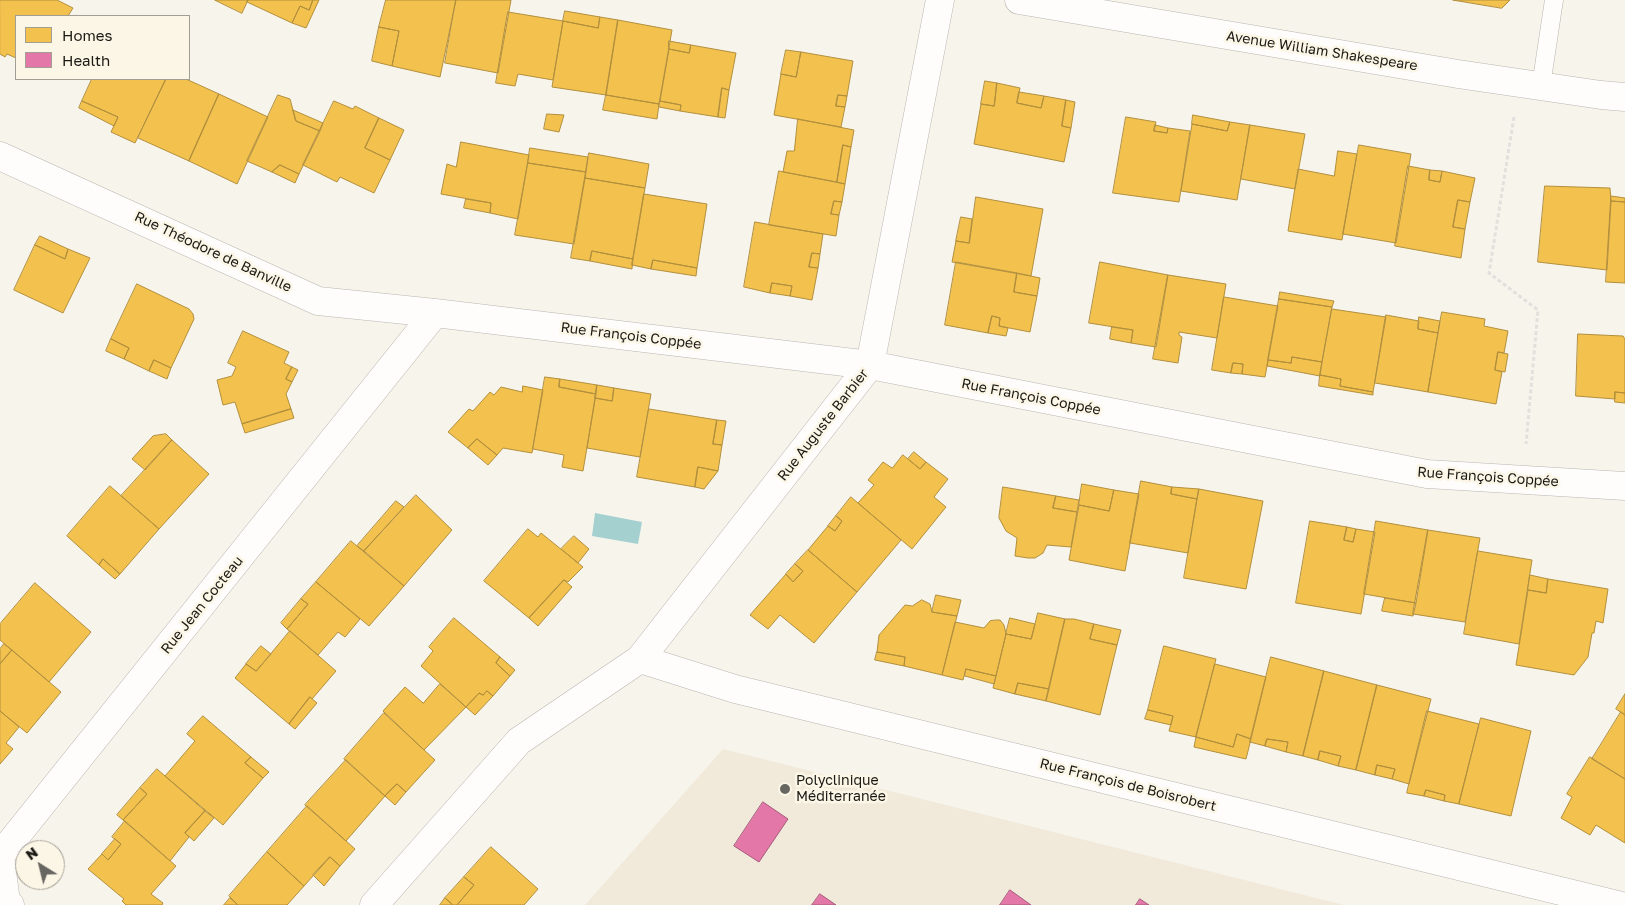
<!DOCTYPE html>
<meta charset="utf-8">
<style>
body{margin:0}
#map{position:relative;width:1625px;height:905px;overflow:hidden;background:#f7f4ec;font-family:"Golos Text",sans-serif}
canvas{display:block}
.legend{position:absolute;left:15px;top:15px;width:175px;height:65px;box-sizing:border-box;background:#fcf6e7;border:1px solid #a29e93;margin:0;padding:6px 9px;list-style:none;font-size:15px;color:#1b1914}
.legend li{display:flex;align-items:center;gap:10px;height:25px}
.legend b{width:25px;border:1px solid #a29e93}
.north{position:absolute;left:15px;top:840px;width:50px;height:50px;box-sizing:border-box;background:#fcf6e7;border:1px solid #a29e93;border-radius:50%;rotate:324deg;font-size:14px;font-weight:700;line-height:20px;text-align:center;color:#1b1914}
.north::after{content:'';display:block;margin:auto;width:18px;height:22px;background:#686660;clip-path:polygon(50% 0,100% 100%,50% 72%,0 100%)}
</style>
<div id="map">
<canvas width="1625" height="905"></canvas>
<ul class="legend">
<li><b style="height:14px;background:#f2c14e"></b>Homes</li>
<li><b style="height:14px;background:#e377a8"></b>Health</li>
</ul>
<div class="north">N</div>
</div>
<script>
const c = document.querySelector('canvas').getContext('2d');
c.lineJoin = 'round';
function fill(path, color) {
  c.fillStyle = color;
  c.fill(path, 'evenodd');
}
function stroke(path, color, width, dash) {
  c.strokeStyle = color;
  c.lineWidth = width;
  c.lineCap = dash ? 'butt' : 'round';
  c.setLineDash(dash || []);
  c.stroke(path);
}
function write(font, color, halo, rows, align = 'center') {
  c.font = font + ' "Golos Text",sans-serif';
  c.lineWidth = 5;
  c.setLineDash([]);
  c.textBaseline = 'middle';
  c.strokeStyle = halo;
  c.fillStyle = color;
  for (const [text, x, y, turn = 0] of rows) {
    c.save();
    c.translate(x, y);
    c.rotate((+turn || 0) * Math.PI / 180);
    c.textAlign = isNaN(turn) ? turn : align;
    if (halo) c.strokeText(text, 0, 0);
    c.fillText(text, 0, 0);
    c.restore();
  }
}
fill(new Path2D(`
 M723 749 1344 905H585Z`), '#f1eadb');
fill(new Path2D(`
 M595 513 642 522 638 544 592 536Z`), '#a4d1cf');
const homes = new Path2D(`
 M0 0H57L73 8 68 16H16V58L7 54 5 57 0 54Z
 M215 0H248L242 13Z
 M248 0H313L309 10 300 6 292 23 247 2Z
 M313 0H319L306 28 292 23 300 6 309 10Z
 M386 0H456L440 77 392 66 399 31 379 27Z
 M456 0H511L498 73 445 63Z
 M1453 0H1510L1502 8Z
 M565 11 600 17 598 28 563 21Z
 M508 12 563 21 553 80 518 74 515 86 496 83Z
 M600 17 618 20 606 95 552 87 563 21 598 28Z
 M618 20 672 30 659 104 606 95Z
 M379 27 399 31 392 66 372 61Z
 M669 41 691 45 689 53 669 49Z
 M691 45 736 53 729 90 722 88 718 117 680 111 681 105 660 101 669 49 689 53Z
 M786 50 801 52 796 77 781 74Z
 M801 52 853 61 847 96 838 95 836 106 845 107 841 127 774 115 781 74 796 77Z
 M92 79H166L135 143 111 132 118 117 82 101Z
 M166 79H186L219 94 189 161 138 138Z
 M985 81 997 83 994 106 981 104Z
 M997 83 1020 88 1017 103 1041 108 1044 96 1066 100 1062 126 1071 128 1064 162 974 144 981 104 994 106Z
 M722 88 729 90 725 118 718 117Z
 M1019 92 1044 96 1041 108 1017 103Z
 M219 94 268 117 237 184 189 161Z
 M278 95 290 99 296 121 320 131 299 174 280 165 272 172 247 161Z
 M606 95 659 104 657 119 603 110Z
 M838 95 847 96 845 107 836 106Z
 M1066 100 1075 102 1071 128 1062 126Z
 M82 101 118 117 114 126 79 108Z
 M334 101 353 109 355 106 379 118 365 148 390 160 374 193 340 177 337 182 303 165Z
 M660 101 681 105 680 111 659 107Z
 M293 110 323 123 320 131 296 121Z
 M547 114 564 115 559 132 544 129Z
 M1193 115 1230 122 1227 131 1192 124Z
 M1126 117 1156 122 1154 131 1167 133 1168 128 1190 131 1179 202 1113 193Z
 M379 118 404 130 390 160 365 148Z
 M798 119 854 130 851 147 843 145 837 182 783 172 787 151H794Z
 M1230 122 1250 125 1237 200 1181 191 1192 124 1227 131Z
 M1155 125 1168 128 1167 133 1154 131Z
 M1250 125 1305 134 1295 189 1241 179Z
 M461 142 529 155 518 219 490 213 491 203 441 194 447 164 456 167Z
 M843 145 851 147 845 184 837 182Z
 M1359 145 1411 154 1396 243 1343 234Z
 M530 148 588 157 586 172 528 163Z
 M1338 151 1357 154 1342 240 1288 231 1298 169 1334 176Z
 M589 153 649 164 645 188 585 178Z
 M528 163 586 172 574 244 515 235Z
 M280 165 299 174 295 183 272 172Z
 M1408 166 1430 170 1429 180 1440 182 1442 171 1475 178 1470 202 1458 200 1453 227 1465 229 1461 258 1395 246Z
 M1430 170 1442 171 1440 182 1429 180Z
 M779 171 845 184 842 202 834 201 831 214 839 215 836 236 769 225Z
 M585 178 645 188 633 259 592 251 590 261 571 258Z
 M1545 186 1610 188 1611 201 1607 270 1538 262Z
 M644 194 707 204 697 268 653 260 651 269 632 265Z
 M1611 196 1625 198V202L1611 201Z
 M976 197 1043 209 1031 276 952 262 956 241 969 243Z
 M466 199 491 203 490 213 464 208Z
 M1458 200 1470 202 1465 229 1453 227Z
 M834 201 842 202 839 215 831 214Z
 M1611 201 1625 202V283L1606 282Z
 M961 217 972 219 969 243 956 241Z
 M755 222 823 234 820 254 812 253 809 267 818 268 812 300 790 296 792 286 772 283 770 293 744 287Z
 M40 236 68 249 65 259 35 245Z
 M35 245 65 259 68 249 90 258 63 313 14 290Z
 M592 251 633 259 632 269 590 261Z
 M812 253 820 254 818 268 809 267Z
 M653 260 697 268 696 276 651 269Z
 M956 262 1017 273 1014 292 1037 296 1030 332 999 326 1000 318 992 316 988 333 945 325Z
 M1100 262 1168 275 1156 347 1131 343 1133 330 1089 323Z
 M1017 273 1040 278 1037 296 1014 292Z
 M1168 275 1226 284 1217 338 1179 332V335L1182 337 1178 363 1153 359Z
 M772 283 792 286 790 296 770 293Z
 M137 284 189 309 193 314 194 319 171 368 154 360 149 371 124 359 129 348 111 339Z
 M1280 292 1334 301 1332 307 1279 299Z
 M1224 297 1278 306 1265 377 1242 374 1243 364 1233 363 1231 373 1212 370Z
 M1279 299 1332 307 1322 362 1292 357 1291 363 1268 360Z
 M1332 309 1386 317 1373 392 1340 386 1341 379 1320 375Z
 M1442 312 1485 319 1484 326 1508 331 1504 353 1498 352 1495 370 1502 372 1496 404 1428 392Z
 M1386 315 1419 321 1418 329 1438 333 1428 392 1375 383Z
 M992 316 1000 318 999 326 1008 328 1006 336 988 333Z
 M1419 317 1440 321 1438 333 1418 329Z
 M1112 327 1133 330 1131 343 1110 339Z
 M243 331 289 352 284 363 292 367 286 379 292 382 286 394 291 409 242 424 235 402 223 405 217 380 232 376 236 367 228 363Z
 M1578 334 1623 336 1625 339V393L1615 392V399L1576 396Z
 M111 339 129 348 124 359 106 351Z
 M1498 352 1508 354 1505 372 1495 370Z
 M1292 357 1322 362 1320 376 1267 366 1268 360 1291 363Z
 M154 360 171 368 167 379 149 371Z
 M1233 363 1243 364 1242 374 1231 373Z
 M292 367 298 370 292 382 286 379Z
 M1320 375 1341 379 1340 386 1373 392V395L1319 386Z
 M545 377 560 379 559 387 596 394 583 471 562 467 564 455 533 449Z
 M560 379 597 385 596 394 559 387Z
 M597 385 614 388 612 401 595 398Z
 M523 386 543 390 532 453 503 448 497 455 477 439 468 448 448 432 469 409 473 411 490 392 494 395 501 387 522 392Z
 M614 388 651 394 640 457 587 448 595 398 612 401Z
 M1615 392 1625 393V403L1615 402Z
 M291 409 294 418 245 433 242 424Z
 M649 409 717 420 713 444 722 445 718 471 698 467 695 487 637 477Z
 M717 420 726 421 722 445 713 444Z
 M166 434 172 440 145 470 132 459 153 436Z
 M477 439 497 455 488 465 468 448Z
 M172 440 209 474 159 529 121 496Z
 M914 452 926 462 920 469 908 459Z
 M903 455 920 469 926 462 948 479 934 497 946 507 912 549 858 503 874 485 868 480 883 462 892 468Z
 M698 467 718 471 704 489 695 487Z
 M1141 481 1172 487 1171 494 1197 499 1188 553 1130 543Z
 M1082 484 1114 490 1109 511 1079 505Z
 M110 486 159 529 120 574 103 559 99 565 67 536Z
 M1003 487 1056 496 1053 508 1077 512 1071 547 1047 545 1043 553 1035 558H1028L1015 556 1017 538 1006 531 999 518Z
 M1172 487 1199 489 1197 499 1171 494Z
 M1199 489 1263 501 1246 589 1184 578Z
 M1114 490 1139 494 1125 571 1069 560 1079 505 1109 511Z
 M416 495 452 530 404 586 364 551Z
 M1056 496 1079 500 1077 512 1053 508Z
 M851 497 901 540 857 592 808 550 828 526 835 531 842 521 836 516Z
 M396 501 404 507 364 551 357 546Z
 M836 516 842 521 835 531 828 526Z
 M1310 521 1347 527 1344 540 1353 542 1356 529 1375 532 1361 614 1296 603Z
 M1376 521 1428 530 1416 603 1364 594Z
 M1347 527 1356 529 1353 542 1344 540Z
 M528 529 538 537 541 533 583 567 568 582 564 580 529 618 484 581Z
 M1428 530 1480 538 1465 622 1413 614Z
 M574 536 589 549 578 563 561 549Z
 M351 541 404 586 369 626 316 582Z
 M808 550 857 592 814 643 780 615 768 629 750 615 786 574 793 582 803 571 795 564Z
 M1478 551 1532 560 1519 644 1464 634Z
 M103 559 120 574 115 579 99 565Z
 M795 564 803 571 793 582 786 574Z
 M1530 575 1548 579 1546 593 1528 590Z
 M1548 579 1608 589 1603 623 1596 621 1594 633H1592L1588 657 1574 675 1516 665 1528 590 1546 593Z
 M564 580 572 587 538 626 529 618Z
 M316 582 360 619 345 637 338 632 318 655 287 629 308 604 301 599Z
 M35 583 91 632 49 682 0 640V624Z
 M936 595 961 600 957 616 932 612Z
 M1385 598 1416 603 1413 616 1382 611Z
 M301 599 308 604 287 629 281 623Z
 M922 600 930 604 932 612 957 616 942 675 904 666 905 657 877 652 879 635 905 605 912 606Z
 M1038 613 1065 619 1049 689 1018 683 1015 694 993 688 1006 634 1031 639Z
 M454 618 500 657 496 663 510 676 493 696 487 691 483 695 479 693 466 707 421 666 433 651 429 647Z
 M1010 618 1035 624 1031 639 1006 634Z
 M1065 619H1074L1094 624 1090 639 1117 645 1100 715 1046 701Z
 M996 620H1000L1004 625 1006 634 996 676 966 669 963 680 942 675 955 622 984 628 990 621Z
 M1094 624 1121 630 1117 645 1090 639Z
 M290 631 336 671 312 699 310 697 289 724 235 678 246 664 256 671Z
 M4 644 12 650 0 664V649Z
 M261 646 271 654 256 671 246 664Z
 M1164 646 1216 659 1196 737 1169 731 1173 716 1148 710Z
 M12 650 61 692 27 733 0 711V664Z
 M877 652 905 657 904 666 875 660Z
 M500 657 515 670 510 676 496 663Z
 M1271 657 1324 671 1303 756 1286 752 1288 742 1267 739 1265 746 1250 742Z
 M1215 664 1266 677 1251 739 1237 734 1233 747 1196 737Z
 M966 669 996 676 994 684 965 676Z
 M1324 671 1377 685 1356 770 1338 766 1341 756 1320 751 1318 760 1303 756Z
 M1018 683 1049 689 1046 701 1015 694Z
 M440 684 466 707 424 750 383 711 405 687 423 703Z
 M1377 685 1431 699 1409 784 1392 779 1395 769 1377 765 1375 775 1356 770Z
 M487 691 493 696 475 715 466 707 479 693 483 695Z
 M1625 694V715L1616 709Z
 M310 697 317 703 295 729 289 724Z
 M1148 710 1173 716 1171 725 1145 719Z
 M0 711 19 727 6 743 13 749 0 764Z
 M1427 711 1479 724 1459 804 1444 801 1445 795 1426 790 1424 796 1407 793Z
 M1621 712 1625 715V779L1592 759Z
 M384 713 435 760 406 792 397 784 385 796 344 759Z
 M203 716 251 757 245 763 263 778 223 825 165 776 195 741 187 734Z
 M1481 718 1531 731 1511 816 1459 804Z
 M1237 734 1251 739 1246 759 1194 747 1196 737 1233 747Z
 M1267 739 1288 742 1286 752 1265 746Z
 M1320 751 1341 756 1338 766 1318 760Z
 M251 757 269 772 263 778 245 763Z
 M1590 757 1625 779V843L1596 825 1590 835 1561 818 1572 797 1567 794Z
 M346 760 385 796 346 841 305 805Z
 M1377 765 1395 769 1392 779 1375 775Z
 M157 769 205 811 185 833 189 837 170 861 123 820 147 794 140 788Z
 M397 784 406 792 395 805 385 796Z
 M140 788 147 794 123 820 117 815Z
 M1426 790 1445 795 1444 801 1424 796Z
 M307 806 355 849 340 866 330 857 304 886 267 852Z
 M205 811 214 818 194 841 185 833Z
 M125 821 176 866 151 894 163 903 162 905H126L122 901 124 899 88 869 102 854 108 860 121 844 112 837Z
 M115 839 121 844 108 860 102 854Z
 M491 847 538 889 524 905H457L474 885 464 877Z
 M267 852 304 886 287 905H238L229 896Z
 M330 857 340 866 324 886 313 875Z
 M464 877 474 885 457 905H453L445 898Z
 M230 898 238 905H224Z
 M445 898 453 905H440Z`);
fill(homes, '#f2c14e');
stroke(homes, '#b28f3d', 1);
const health = new Path2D(`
 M763 802 788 819 759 862 734 846Z
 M1010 890 1031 905H1000Z
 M820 894 836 905H812Z
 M1140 899 1149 905H1136Z`);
fill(health, '#e377a8');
stroke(health, '#a75b7c', 1);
const lane = new Path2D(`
 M1541 86 1554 0`);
const street = new Path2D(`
 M1019 0 1458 74 1601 95 1625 97
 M0 156 318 301 435 313 870 365 1427 474 1625 486
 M640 659 735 689 1618 905
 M10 905 6 902 0 856 435 313
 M374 905 519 741 640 659 870 365 940 0`);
stroke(lane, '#b9b6b0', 19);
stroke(street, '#b9b6b0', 29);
stroke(new Path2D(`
 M1514 117 1489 273 1538 310 1526 444`), '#e1e0dd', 3, [4, 2.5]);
stroke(lane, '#fefdfc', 18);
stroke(street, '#fefdfc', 28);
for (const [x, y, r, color] of [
 [785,789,6,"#686660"]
]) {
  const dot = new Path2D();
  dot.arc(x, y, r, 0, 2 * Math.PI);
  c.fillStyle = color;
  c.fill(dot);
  stroke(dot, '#fcf6e7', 2);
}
write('14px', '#1b1914', '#fcf6e7', [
 ["Avenue William Shakespeare",1322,51,9],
 ["Rue Théodore de Banville",213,252,25],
 ["Rue François Coppée",631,336,7],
 ["Rue François Coppée",1031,397,11],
 ["Rue Auguste Barbier",823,425,-52],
 ["Rue François Coppée",1488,477,4],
 ["Rue Jean Cocteau",202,605,-51],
 ["Rue François de Boisrobert",1128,785,14]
]);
write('14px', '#1b1914', '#fcf6e7', [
 ["Polyclinique",796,781],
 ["Méditerranée",796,797]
], 'left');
</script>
